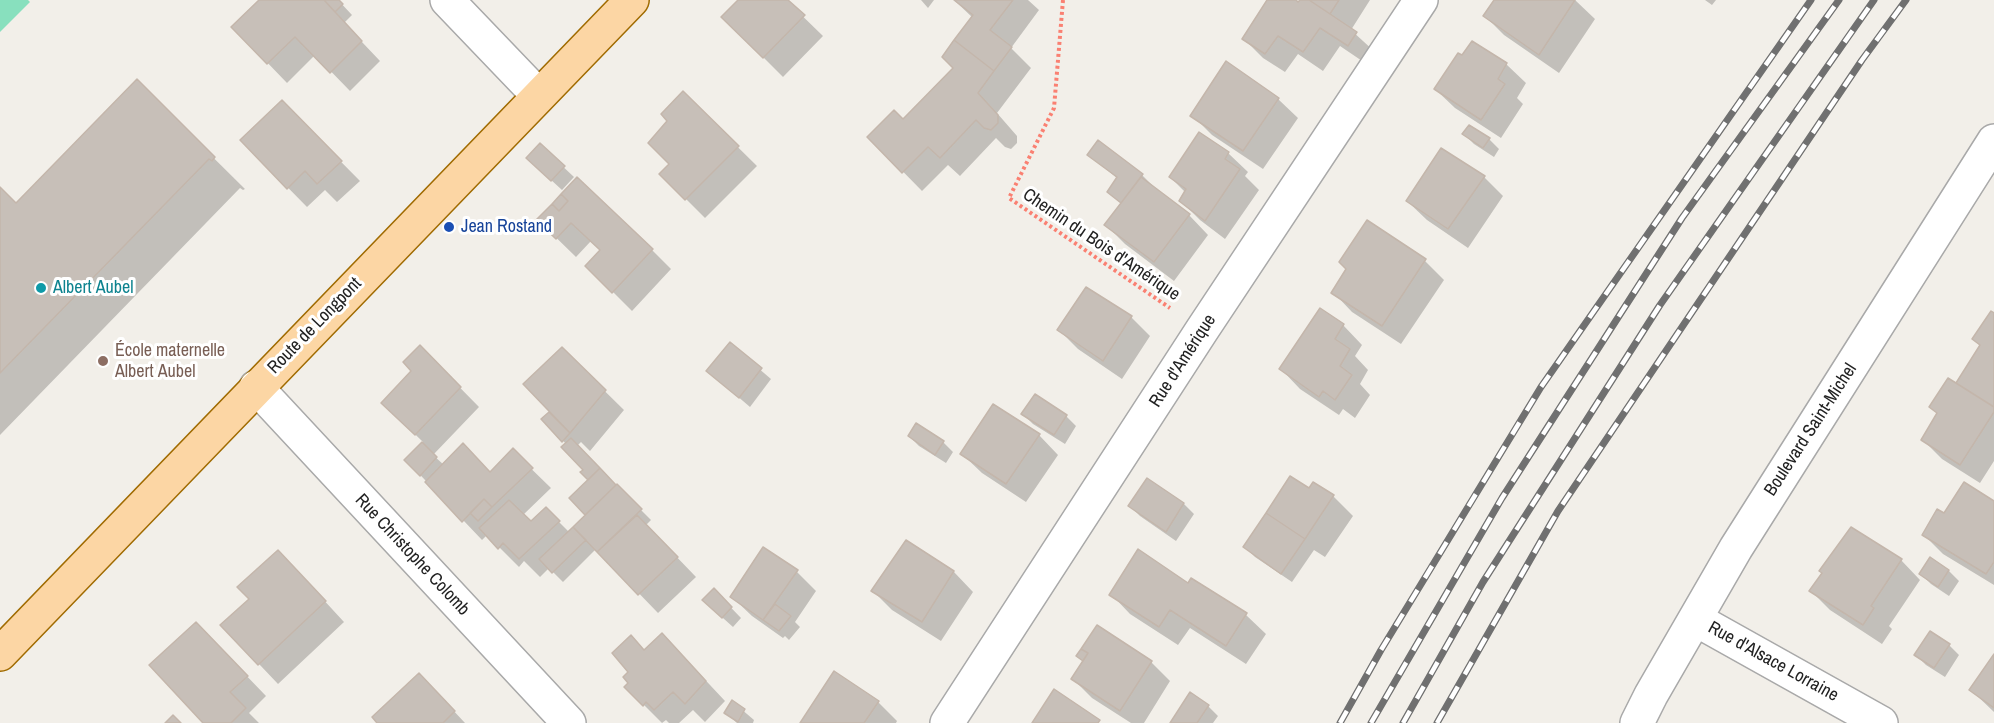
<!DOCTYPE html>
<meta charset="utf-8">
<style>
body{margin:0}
canvas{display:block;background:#f2efe9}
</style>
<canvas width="1994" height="723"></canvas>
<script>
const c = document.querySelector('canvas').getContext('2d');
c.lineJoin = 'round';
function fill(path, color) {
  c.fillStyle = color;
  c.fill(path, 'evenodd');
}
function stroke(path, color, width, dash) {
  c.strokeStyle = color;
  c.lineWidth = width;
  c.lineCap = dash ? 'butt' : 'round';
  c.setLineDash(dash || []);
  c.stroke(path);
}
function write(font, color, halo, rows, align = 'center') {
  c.font = font + ' "Archivo Narrow",sans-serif';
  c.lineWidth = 6;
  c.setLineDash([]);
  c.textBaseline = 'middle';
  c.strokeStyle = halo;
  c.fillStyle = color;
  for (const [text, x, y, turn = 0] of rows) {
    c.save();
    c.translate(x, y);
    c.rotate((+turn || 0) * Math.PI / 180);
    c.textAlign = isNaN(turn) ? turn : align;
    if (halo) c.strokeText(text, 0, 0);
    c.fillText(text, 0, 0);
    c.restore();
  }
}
fill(new Path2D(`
 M0 0H28L30 2 0 32Z`), '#88e0be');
fill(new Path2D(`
 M261 0H338L352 15 344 23 380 61 350 91 315 55 287 83 233 27Z
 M740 0H786L823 36 783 77 723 17Z
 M921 0H934L928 8Z
 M954 0H1028L1039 10 1011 48 1031 68 997 113 1017 136V143L1011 149 1005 147 996 138 960 176 948 165 922 191 869 137 903 121 955 68 973 18Z
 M1269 0H1293L1299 4 1302 0H1370L1351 30 1375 52 1368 65 1340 46 1323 71 1298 54 1285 72 1263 58 1244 39Z
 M1495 0H1575L1595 19 1559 73 1504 35 1485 16Z
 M1705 0H1716L1712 5Z
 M1472 43 1506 64 1526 83 1517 98 1523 104 1501 138 1455 108 1435 89Z
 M137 82 245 189 243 190 240 188 0 435V189L16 205Z
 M683 93 757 166 705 218 661 174 671 164 669 121Z
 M1278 99 1298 118 1263 169 1212 135 1192 115Z
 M282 102 360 181 337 202 325 190 307 207 242 141Z
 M1464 134 1489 139 1499 149 1494 157 1474 144Z
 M540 145 574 177 562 190 538 168Z
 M1228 153 1248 172 1245 176 1259 190 1225 239 1200 220 1181 201 1186 193 1170 177Z
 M1089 155 1142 175 1152 185 1151 187 1189 215 1208 235 1174 281 1125 244 1106 225 1122 204 1109 192 1118 179Z
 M1484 177 1503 196 1468 248 1427 220 1407 201Z
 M561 196 652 250 671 269 632 311 606 285 601 251 591 241 576 257 538 220Z
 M1425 261 1444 280 1401 344 1352 312 1333 292 1348 269Z
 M1994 315V461L1980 483 1942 459 1923 440 1981 347 1974 339Z
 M1131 317 1150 336 1122 379 1078 349 1059 330Z
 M1343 325 1362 345 1355 356 1368 370 1360 384 1370 395 1355 418 1343 409 1339 415 1300 389 1281 369Z
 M730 344 771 379 750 407 708 371Z
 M420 347 479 407 433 455 444 465 491 473 513 451 551 488 523 515 531 523 546 509 569 532 587 515 571 498 590 480 585 470 566 444 543 419 559 424 561 422 562 349 624 410 590 451 581 442 577 446 651 520 646 525 696 577 658 613 596 549 563 582 549 568 540 577 524 561 519 567 487 535 482 540 406 460 423 442 383 403 413 371Z
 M1023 414 1066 416 1076 426 1065 444 1033 424Z
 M1039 435 1058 455 1026 502 982 473 962 454Z
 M909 436 943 442 953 452 946 463 919 446Z
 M1147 480 1184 504 1194 514 1176 541 1140 516 1130 506Z
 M1314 484 1333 496 1353 516 1325 557 1314 550 1292 582 1255 557 1245 547Z
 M1994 503V585L1943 554 1924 535Z
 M1851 529 1901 560 1920 580 1889 626 1892 629 1882 644 1830 610 1811 591Z
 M906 542 954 572 973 592 941 641 892 610 873 591Z
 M1930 559 1949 571 1959 581 1949 596 1931 584 1921 574Z
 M297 571 344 622 278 684 223 626Z
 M797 572 816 591 795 622 800 627 789 640 785 636 783 638 752 616 732 597Z
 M1192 580 1246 615 1266 634 1246 664 1190 628 1178 645 1130 614 1111 594 1189 585Z
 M714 590 741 618 733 627 714 610Z
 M215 643 266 696 249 713 259 723H205Z
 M1949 645 1959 655 1945 677 1926 665 1916 655Z
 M645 651 681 654 725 701 705 722 693 710 679 723H669L666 720 662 723 626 687Z
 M1994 657V712L1971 690Z
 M1084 662H1151L1170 681 1144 723H1131L1092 698 1073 679Z
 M438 694 465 723H379Z
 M733 702 754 720 753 723H737L726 713Z
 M878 702 897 721 896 723H801Z
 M1208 706 1218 716 1213 723H1172Z`), '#0003');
const building = new Path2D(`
 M259 0H324L362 41 330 73 295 37 267 64 231 27Z
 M324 0H339L343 4 335 12Z
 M738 0H788L805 15 763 58 721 17Z
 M954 0H1013L990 30 1012 47 994 71 954 40 973 15Z
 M1267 0H1296L1298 2 1300 0H1309L1357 32 1348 46 1320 28 1303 52 1278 36 1265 54 1242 39Z
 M1309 0H1339L1330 14Z
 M1494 0H1575L1539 55 1483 16Z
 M954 40 994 71 978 93 998 115V123L991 130 984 128 976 120 940 158 928 147 902 173 867 137 894 110 903 119 953 68 942 57Z
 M1472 41 1507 63 1498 79 1505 84 1481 120 1434 89 1458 53 1462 55Z
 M1226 61 1279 98 1243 151 1190 116Z
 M137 79 215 157 212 161 209 159 0 373V187L16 203Z
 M683 91 739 146 685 200 659 174 669 164 648 143 667 121 661 114Z
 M282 100 342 161 317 184 305 171 287 189 240 140Z
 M1469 125 1490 138 1483 148 1462 134Z
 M1199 132 1229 152 1225 159 1240 169 1205 221 1179 201 1186 189 1169 177Z
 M1098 140 1143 174 1121 203 1107 192 1117 177 1087 155Z
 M540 143 565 166 551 181 526 158Z
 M1441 148 1485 176 1448 229 1406 201Z
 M577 177 653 249 612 293 585 266 600 250 571 223 556 239 536 220 552 204 559 211 568 201 561 194Z
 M1141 177 1190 214 1154 262 1104 225Z
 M561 194 568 201 559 211 552 204Z
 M1367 220 1426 259 1382 326 1331 293 1346 269 1339 262Z
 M1086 287 1132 316 1103 361 1057 330Z
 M1320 308 1344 324 1335 339 1350 349 1340 366 1352 375 1335 400 1323 391 1319 397 1279 369Z
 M1991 311 1994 313V407L1956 383 1980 345 1972 339Z
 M730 342 762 368 739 398 706 371Z
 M420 345 461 387 415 435 381 403 411 371 403 362Z
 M562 347 606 390 570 433 523 384Z
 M1948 378 1994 407V412L1960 465 1921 440 1937 413 1929 407Z
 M1035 394 1067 415 1054 435 1021 414Z
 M993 404 1040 434 1006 484 960 454Z
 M549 412 570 433 562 442 541 419Z
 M916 423 944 441 935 455 908 436Z
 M571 438 600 468 588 480 580 472 583 470 561 447Z
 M422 442 437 457 420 476 404 460Z
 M463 443 490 472 513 448 533 468 492 507 484 499 462 522 425 482Z
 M600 468 616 485 585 515 569 498Z
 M1290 476 1309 488 1313 482 1334 495 1305 539 1266 513Z
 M1147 478 1184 503 1166 532 1128 506Z
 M1964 482 1994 501V562L1986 574 1922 535 1937 509 1944 513Z
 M617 484 642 509 597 552 573 527Z
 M484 499 492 507 478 521 470 513Z
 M509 500 531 521 546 507 560 521 519 559 503 543 498 549 479 528Z
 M1266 513 1305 539 1281 574 1243 547Z
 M637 515 678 557 638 595 597 552Z
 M573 527 586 540 552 573 539 559Z
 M1851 527 1902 559 1871 606 1874 608 1863 625 1809 591 1822 573 1819 571Z
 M906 540 954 571 922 622 871 591Z
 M763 547 798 570 763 620 730 597Z
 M1138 549 1188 583 1191 578 1247 613 1226 646 1170 610 1159 627 1109 595Z
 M278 550 326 601 258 665 220 625 249 599 237 587Z
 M1930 557 1949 570 1938 587 1919 574Z
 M714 588 732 607 722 618 702 600Z
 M775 604 791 616 779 631 763 620Z
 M196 622 248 676 230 692 246 708 231 723H203L149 665Z
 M1097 625 1152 661 1120 711 1071 679 1088 653 1081 649Z
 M1930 631 1950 644 1934 668 1914 655Z
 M662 633 706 681 685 704 673 692 654 710 646 702 643 706 624 687 628 683 623 677 628 672 612 653 631 635 644 650Z
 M1081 649 1088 653 1083 661 1076 656Z
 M1994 654V708L1969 690Z
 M834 671 879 701 864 723H800Z
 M419 673 455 711 443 723H377L372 717Z
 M1054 689 1100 720 1098 723H1032Z
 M1190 692 1209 705 1197 723H1170Z
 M732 700 745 709 738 722 724 713Z
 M173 715 181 723H165Z`);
fill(building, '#c7bfb8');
stroke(building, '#c4b6ab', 1.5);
const minor = new Path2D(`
 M447 0 538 95
 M256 387 569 723
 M1695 619 1881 723
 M947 723 1202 330 1421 0
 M1637 723 1651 695 1736 548 1994 141`);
const major = new Path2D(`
 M0 654 632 0`);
stroke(minor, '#a9a9a9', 36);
stroke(major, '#a06b00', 36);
stroke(new Path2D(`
 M1063 0 1054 108 1009 198 1170 308`), '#fa8072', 4, [3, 3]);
stroke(minor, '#fff', 33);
stroke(major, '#fcd6a4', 33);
const rail = new Path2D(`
 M1340 723 1381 650 1541 387 1811 0
 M1371 723 1502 498 1682 218 1839 0
 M1403 723 1483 582 1660 305 1874 0
 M1437 723 1558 511 1862 60 1906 0`);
stroke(rail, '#707070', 7);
stroke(rail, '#fff', 4.5, [14]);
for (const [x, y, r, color] of [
 [449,227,6,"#1a4fb4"],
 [41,288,6,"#0f9aa8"],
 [103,361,6,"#8d6e63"]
]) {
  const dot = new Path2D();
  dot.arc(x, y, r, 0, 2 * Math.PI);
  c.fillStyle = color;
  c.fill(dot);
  stroke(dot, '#fff', 2);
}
write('18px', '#164399', '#fff', [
 ["Jean Rostand",461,227]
], 'left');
write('18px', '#222', '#fff', [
 ["Chemin du Bois d'Amérique",1101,245,34],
 ["Route de Longpont",315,326,-46],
 ["Rue d'Amérique",1183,361,-57],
 ["Boulevard Saint-Michel",1811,430,-57],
 ["Rue Christophe Colomb",412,555,47],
 ["Rue d'Alsace Lorraine",1773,662,29]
]);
write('18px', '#0d838f', '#fff', [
 ["Albert Aubel",53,288]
], 'left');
write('18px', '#785e54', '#fff', [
 ["École maternelle",115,351],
 ["Albert Aubel",115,372]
], 'left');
</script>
